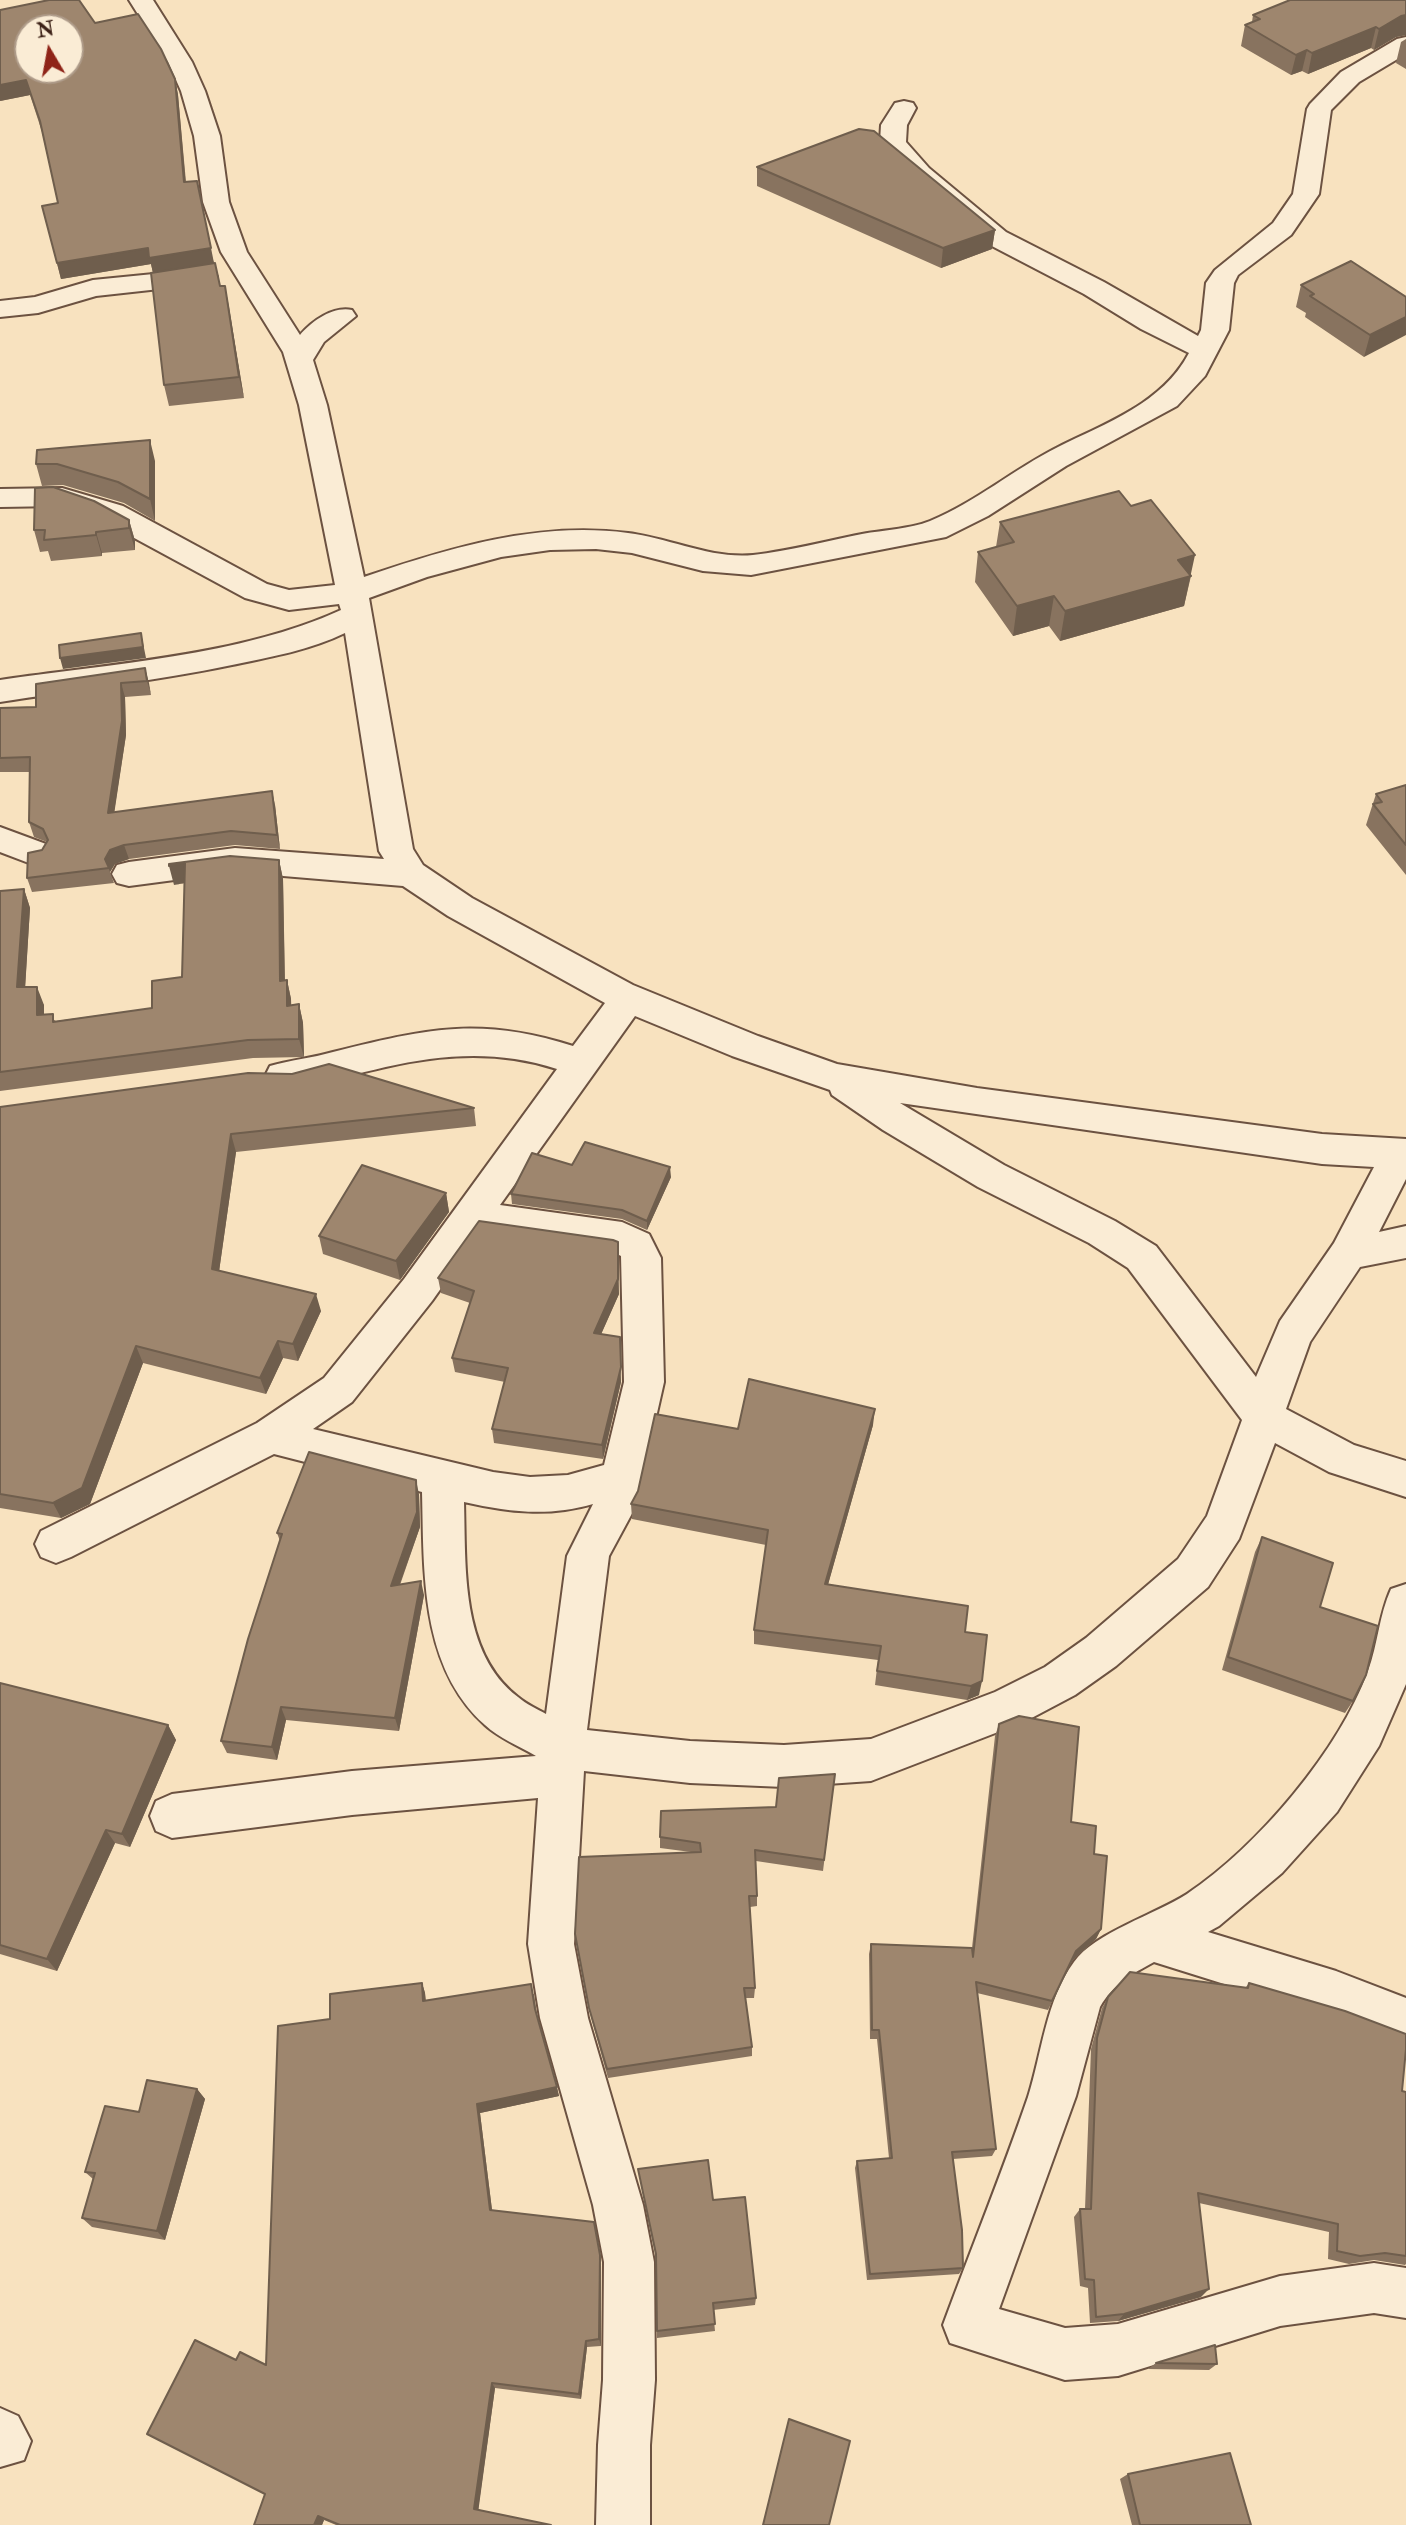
<!DOCTYPE html>
<style>
body{margin:0}
#map{position:relative;width:1406px;height:2525px;overflow:hidden;background:#f8e2bf;font-family:"IM FELL Double Pica",serif}
canvas{display:block}
.north{position:absolute;left:14px;top:14px;width:70px;height:70px;box-sizing:border-box;background:#faecd5;border:2px solid #ae9b89;border-radius:50%;rotate:350deg;font-size:19px;font-weight:700;line-height:28px;text-align:center;color:#3d2217}
.north::after{content:'';display:block;margin:auto;width:24px;height:32px;background:#8f2418;clip-path:polygon(50% 0,100% 100%,50% 72%,0 100%)}
</style>
<div id="map">
<canvas width="1406" height="2525"></canvas>
<div class="north">N</div>
</div>
<script>
const c = document.querySelector('canvas').getContext('2d');
c.lineJoin = 'round';
function stroke(path, color, width, dash) {
  c.strokeStyle = color;
  c.lineWidth = width;
  c.lineCap = dash ? 'butt' : 'round';
  c.setLineDash(dash || []);
  c.stroke(path);
}
function fill(path, color) {
  c.fillStyle = color;
  c.fill(path, 'evenodd');
}
const street = new Path2D(`
 M129 0H153L192 62 205 91 220 136 229 202 247 252 300 335C312 321 333 306 352 310L356 316 324 342 313 360 327 405 364 577C449 548 538 521 628 533 670 538 710 559 753 555 789 551 826 541 862 534 884 530 910 529 930 521 976 502 1014 469 1058 447 1106 423 1163 403 1189 353L1141 329 1084 294 988 244 911 178 880 142 881 125 895 103 904 101 913 103 916 108 907 125 906 142 929 168 1006 232 1104 282 1198 336 1201 330 1206 283 1215 270 1273 223 1293 194 1307 109 1310 104 1341 72 1397 39 1406 37V54L1359 82 1331 110 1319 194 1291 235 1238 275 1234 283 1229 330 1205 376 1177 406 1066 466 988 516 946 537 751 575 703 571 632 553 596 549 550 550 501 557 427 577 369 598 413 849 423 865 472 898 633 985 758 1036 837 1064 977 1088 1322 1134 1406 1139V1179L1379 1232 1406 1226V1258L1360 1267 1310 1342 1286 1409 1354 1445 1406 1461V1497L1329 1472 1275 1443 1239 1539 1208 1587 1116 1666 1075 1695 1024 1722 871 1781 784 1787 690 1783 584 1771 574 1944 588 2018 643 2205 654 2262 655 2380 650 2445V2525H596L598 2445 603 2380 604 2262 593 2205 540 2018 528 1944 538 1798 352 1815 172 1838 156 1831 150 1816 156 1801 172 1794 352 1771 536 1756C519 1746 499 1738 485 1725 420 1667 424 1572 422 1492L274 1454 71 1557 56 1563 41 1557 35 1544 41 1531 257 1423 324 1378 404 1279 557 1069C465 1039 385 1067 296 1090L270 1086 265 1076 270 1066C290 1060 312 1058 333 1052 425 1029 480 1016 573 1046L605 1003 448 916 403 886 235 872 129 886 117 883 112 874 117 865 129 862 235 848 384 859 379 851 345 633C310 650 271 657 232 665 156 681 77 690 0 702V680C108 664 241 656 341 610L339 604 289 610 245 598 101 520 60 506 0 507V489L62 488 123 506 267 584 289 590 335 585 299 405 283 352 221 252 203 202 194 136 181 91 168 62ZM635 1016 732 1056 830 1090 832 1095 883 1130 978 1187 1089 1243 1128 1268 1242 1420 1207 1516 1178 1559 1086 1638 1045 1667 995 1692 871 1739 784 1745 690 1741 587 1730 609 1556 636 1506 664 1382 661 1258 649 1234 622 1222 500 1205ZM900 1103 1322 1164 1374 1167 1334 1243 1280 1321 1256 1377 1156 1246 1115 1221 1004 1165ZM480 1233 615 1253 621 1256 624 1382 604 1465 568 1475 530 1477 493 1472 313 1429 352 1402 432 1301ZM464 1502C508 1512 548 1517 593 1504L567 1556 546 1714C537 1709 526 1704 518 1697 460 1653 466 1567 464 1502Z
 M204 269 214 271 217 277 214 283 96 296 38 313 0 317V301L35 297 93 280Z
 M0 827 46 844 51 853 46 862 34 865 0 852Z
 M1406 1584V1684L1379 1746 1337 1812 1282 1873 1219 1926 1208 1932 1336 1971 1406 1998V2046L1336 2019 1154 1962C1132 1974 1113 1984 1100 2007L1076 2096 999 2309 1065 2328 1118 2324 1280 2276 1374 2263 1406 2268V2318L1374 2313 1280 2326 1118 2376 1065 2380 950 2343 943 2325C971 2249 1002 2173 1028 2097 1042 2053 1046 2000 1074 1962 1094 1933 1156 1914 1187 1894 1258 1846 1339 1751 1368 1671 1378 1644 1379 1615 1391 1589Z
 M0 2408 18 2416 31 2441 24 2460 0 2467Z`);
stroke(street, '#6c5241', 4);
fill(street, '#faecd5');
fill(new Path2D(`
 M1406 0V35L1396 37 1374 50 1371 48 1308 74 1302 71 1291 75 1241 46 1245 25 1252 22 1253 15Z
 M95 23 175 79 178 95 186 182 214 263 220 286H225L244 398 169 406 164 385 153 273 151 264 61 279 42 206 58 203 42 132 30 95 0 101Z
 M1406 39V69L1396 63 1401 42Z
 M757 167 995 230 992 249 941 268 757 186Z
 M1301 285 1406 297 1364 357 1305 317 1306 313 1296 307Z
 M155 461V521L124 503 63 485 42 486 36 464Z
 M1131 506 1191 576 1184 606 1060 641 1049 626 1013 636 975 582 978 552 996 547 1000 522Z
 M129 520 135 541V550L102 553V556L51 561 48 551 40 552 34 530Z
 M145 668 151 695 125 697 126 735 114 812 275 805 280 849 235 845 129 859 115 864 110 872 114 883 32 892 27 878 47 842 34 837 29 822 30 772H0V708L36 707Z
 M1406 785V875L1366 825 1376 794Z
 M279 860 283 879 285 980H287L291 999V1005L299 1004 303 1023 304 1057 253 1058 0 1091V891L24 889 30 908 25 987 44 1005V1014L56 1021 152 1008 182 977 185 883 174 885Z
 M0 1107 474 1108 476 1126 236 1152 219 1271 321 1311 298 1361 283 1358 266 1394 143 1363 90 1504 61 1518 0 1508Z
 M572 1165 671 1177 647 1230 622 1219 512 1204 511 1194Z
 M446 1193 449 1212 400 1280 323 1254 319 1236Z
 M438 1278 619 1294 601 1334 621 1382 603 1459 494 1443 492 1429 505 1382 455 1372 452 1358 470 1303 441 1293Z
 M873 1425 828 1584 965 1632 979 1695 967 1700 875 1685 878 1660 754 1644V1630L766 1545 632 1519 631 1504 738 1429Z
 M419 1494 420 1527 400 1585 424 1595 399 1731 286 1720 277 1760 227 1753 221 1741 280 1541 277 1533Z
 M1262 1537 1320 1607 1353 1701 1345 1713 1222 1670 1255 1552Z
 M0 1683 168 1725 176 1740 130 1847 115 1843 57 1971 0 1954Z
 M999 1724 1094 1854 1101 1929 1096 1939 1072 1961 1048 2010 977 1993 996 2149 992 2156 953 2159 963 2268 959 2274 867 2280 855 2168 857 2161 889 2158 877 2039H870L869 1954 871 1944 972 1948 995 1736Z
 M835 1774 823 1871 756 1861 757 1896V1906L750 1907 755 1988 754 1998H745L752 2047V2056L608 2078 591 2017 575 1934 691 1852 660 1848V1837L776 1807Z
 M422 1983 425 1993 426 2001 534 1994 537 2014 559 2096 480 2113 492 2210 601 2262V2346L587 2347 581 2399 495 2388 478 2510 551 2525H336L324 2520 322 2525H254L265 2494 147 2434 236 2360 266 2365 330 2019Z
 M1249 1983 1402 2091 1406 2092V2264L1405 2265 1374 2260 1349 2264 1328 2259 1329 2232 1199 2203 1201 2297 1118 2321 1090 2323 1088 2288 1080 2286 1074 2217 1080 2209H1085L1091 2049 1102 2008 1108 1997 1246 1987Z
 M197 2089 205 2099 165 2240 92 2227 82 2218 93 2179 85 2172 139 2112Z
 M638 2169 713 2200 756 2298 755 2305 713 2310 715 2331 657 2338 656 2258Z
 M1156 2363 1217 2364 1209 2370 1148 2369Z
 M1128 2474 1251 2525H1132L1120 2479Z`), '#88735f');
fill(new Path2D(`
 M1406 15V35L1396 37 1374 50 1379 29 1401 16Z
 M1376 27 1371 48 1308 74 1312 53Z
 M1307 50 1302 71 1291 75 1296 55Z
 M175 79 178 95 187 198 184 182Z
 M26 80 30 95 0 101V85Z
 M995 230 992 249 941 268 943 248Z
 M148 248H211L214 263 153 273 151 264 61 279 57 263Z
 M225 286 229 307 244 398 239 377Z
 M1406 317V335L1364 357 1370 335Z
 M150 440 155 461V521L150 499Z
 M129 520 135 541V550L129 528Z
 M96 532 102 553V556L96 535Z
 M1195 555 1184 606 1060 641 1065 611 1178 560Z
 M1054 596 1049 626 1013 636 1017 606Z
 M141 633 146 658 63 669 60 658Z
 M145 668 149 683 151 695 147 681Z
 M121 683 125 697 126 735 112 828 108 813Z
 M272 791 275 805 280 849 277 835Z
 M124 845 129 859 115 864 110 872 105 859 110 850Z
 M279 860 283 879 285 999 280 981Z
 M185 863 190 882 174 885 169 866Z
 M24 889 30 908 24 1006 17 987Z
 M287 980 291 999 292 1024 287 1006Z
 M37 987 44 1005V1033L37 1015Z
 M299 1004 303 1023 304 1057 299 1039Z
 M231 1134 236 1152 217 1286 212 1269Z
 M670 1167 671 1177 647 1230V1221Z
 M446 1193 449 1212 400 1280 396 1261Z
 M618 1242 619 1294 595 1348 594 1333Z
 M316 1294 321 1311 298 1361 293 1344Z
 M620 1337 621 1382 603 1459 602 1445Z
 M278 1341 283 1358 266 1394 260 1378Z
 M136 1346 143 1363 90 1504 61 1518 53 1503Z
 M875 1409 873 1425 824 1599 825 1584Z
 M416 1480 419 1494 420 1527 394 1600 391 1586Z
 M421 1581 424 1595 399 1731 395 1718Z
 M982 1681 979 1695 967 1700 971 1686Z
 M281 1707 286 1720 277 1760 272 1747Z
 M168 1725 176 1740 130 1847 122 1834Z
 M106 1830 115 1843 57 1971 47 1959Z
 M1101 1929 1096 1939 1072 1961 1048 2010 1076 1951Z
 M422 1983 425 1993 426 2012 423 2001Z
 M557 2087 559 2096 480 2113 493 2218 490 2210 477 2104Z
 M197 2089 205 2099 165 2240 157 2231Z
 M594 2222 601 2262V2346L599 2339Z
 M1209 2289 1201 2297 1118 2321 1124 2314Z
 M586 2341 587 2347 581 2399 579 2394Z
 M492 2383 495 2388 478 2513 474 2509Z
 M318 2516 324 2520 322 2525H314Z`), '#6f5e4d');
const building = new Path2D(`
 M49 0H79L95 23 138 14 161 49 175 79 184 182 197 181 211 248 149 258 148 248 57 263 42 206 58 203 40 121 26 80 0 85V10ZM28 28H70V70H28Z
 M1290 0H1406V15L1401 16 1379 29 1376 27 1312 53 1307 50 1296 55 1245 25 1260 19 1253 15Z
 M859 129 874 131 995 230 943 248 757 167Z
 M1351 261 1406 297V317L1370 335 1310 296 1314 294 1301 285Z
 M215 263 220 286H225L239 377 164 385 151 273Z
 M150 440V499L118 482 57 464H36L37 450Z
 M53 487 94 501 129 520V528L96 532V535L44 540 45 530H34L35 488Z
 M1119 491 1131 506 1151 500 1195 555 1178 560 1191 576 1065 611 1054 596 1017 606 978 552 1014 542 1000 522Z
 M141 633 143 647 60 658 59 645Z
 M145 668 147 681 121 683 122 721 108 813 272 791 277 835 231 831 124 845 110 850 105 859 109 868 27 878 28 853 42 850 48 840 43 829 29 822 30 757 0 758V708L36 707V684Z
 M1406 785V845L1373 804 1382 802 1376 794Z
 M230 856 279 860 280 981 287 980V1006L299 1004V1039L248 1040 0 1072V891L24 889 17 987H37V1015L53 1014V1022L152 1008V981L182 977 185 863 169 866V864Z
 M329 1064 474 1108 231 1134 212 1269 316 1294 293 1344 278 1341 260 1378 136 1346 82 1488 53 1503 0 1494V1107L248 1073 292 1074Z
 M585 1142 670 1167 647 1221 622 1210 511 1194 532 1153 572 1165Z
 M362 1165 446 1193 396 1261 319 1236Z
 M479 1221 613 1240 618 1242V1279L594 1333 620 1337 621 1367 602 1445 492 1429 508 1368 452 1358 474 1291 438 1278Z
 M749 1379 875 1409 825 1584 968 1606 965 1632 987 1635 982 1681 971 1686 877 1671 881 1646 754 1630 768 1530 631 1504 638 1491 655 1414 738 1429Z
 M309 1452 416 1480 417 1512 391 1586 421 1581 395 1718 281 1707 272 1747 221 1741 248 1639 282 1534 277 1533Z
 M1262 1537 1333 1563 1320 1607 1378 1626 1366 1675 1353 1701 1228 1657Z
 M0 1683 168 1725 122 1834 106 1830 47 1959 0 1945Z
 M1019 1716 1079 1727 1071 1822 1096 1826 1094 1854 1107 1856 1101 1929 1076 1951 1052 2001 976 1982 996 2149 952 2152 962 2230 963 2268 870 2274 857 2161 892 2158 879 2030H872L871 1944 972 1948 973 1957 999 1724Z
 M835 1774 824 1860 755 1850 757 1896H749L755 1988H744L752 2047 607 2069 589 2008 575 1934 579 1857 701 1852 700 1843 660 1837 661 1811 776 1807 779 1778Z
 M1130 1972 1248 1988 1249 1983 1345 2011 1406 2034V2049L1402 2091 1406 2092V2256L1385 2253 1360 2256 1337 2251 1338 2224 1198 2193 1209 2289 1124 2314 1096 2317 1094 2280 1085 2279 1080 2209H1091L1097 2038 1108 1997Z
 M422 1983 423 2001 531 1984 535 2009 557 2087 477 2104 490 2210 594 2222 600 2255 599 2339 586 2341 579 2394 492 2383 474 2509 551 2525H340L318 2516 314 2525H254L265 2494 147 2434 195 2340 236 2360 240 2352 266 2365 278 2026 330 2019V1994Z
 M147 2080 197 2089 157 2231 82 2218 95 2173 85 2172 105 2106 139 2112Z
 M708 2160 713 2200 745 2197 756 2298 713 2303 715 2324 657 2331 656 2254 638 2169Z
 M1215 2345 1217 2364 1156 2363Z
 M789 2419 850 2441 829 2525H763Z
 M1230 2453 1251 2525H1140L1128 2474Z`);
fill(building, '#9e866e');
stroke(building, '#6f5e4d', 2);
</script>
